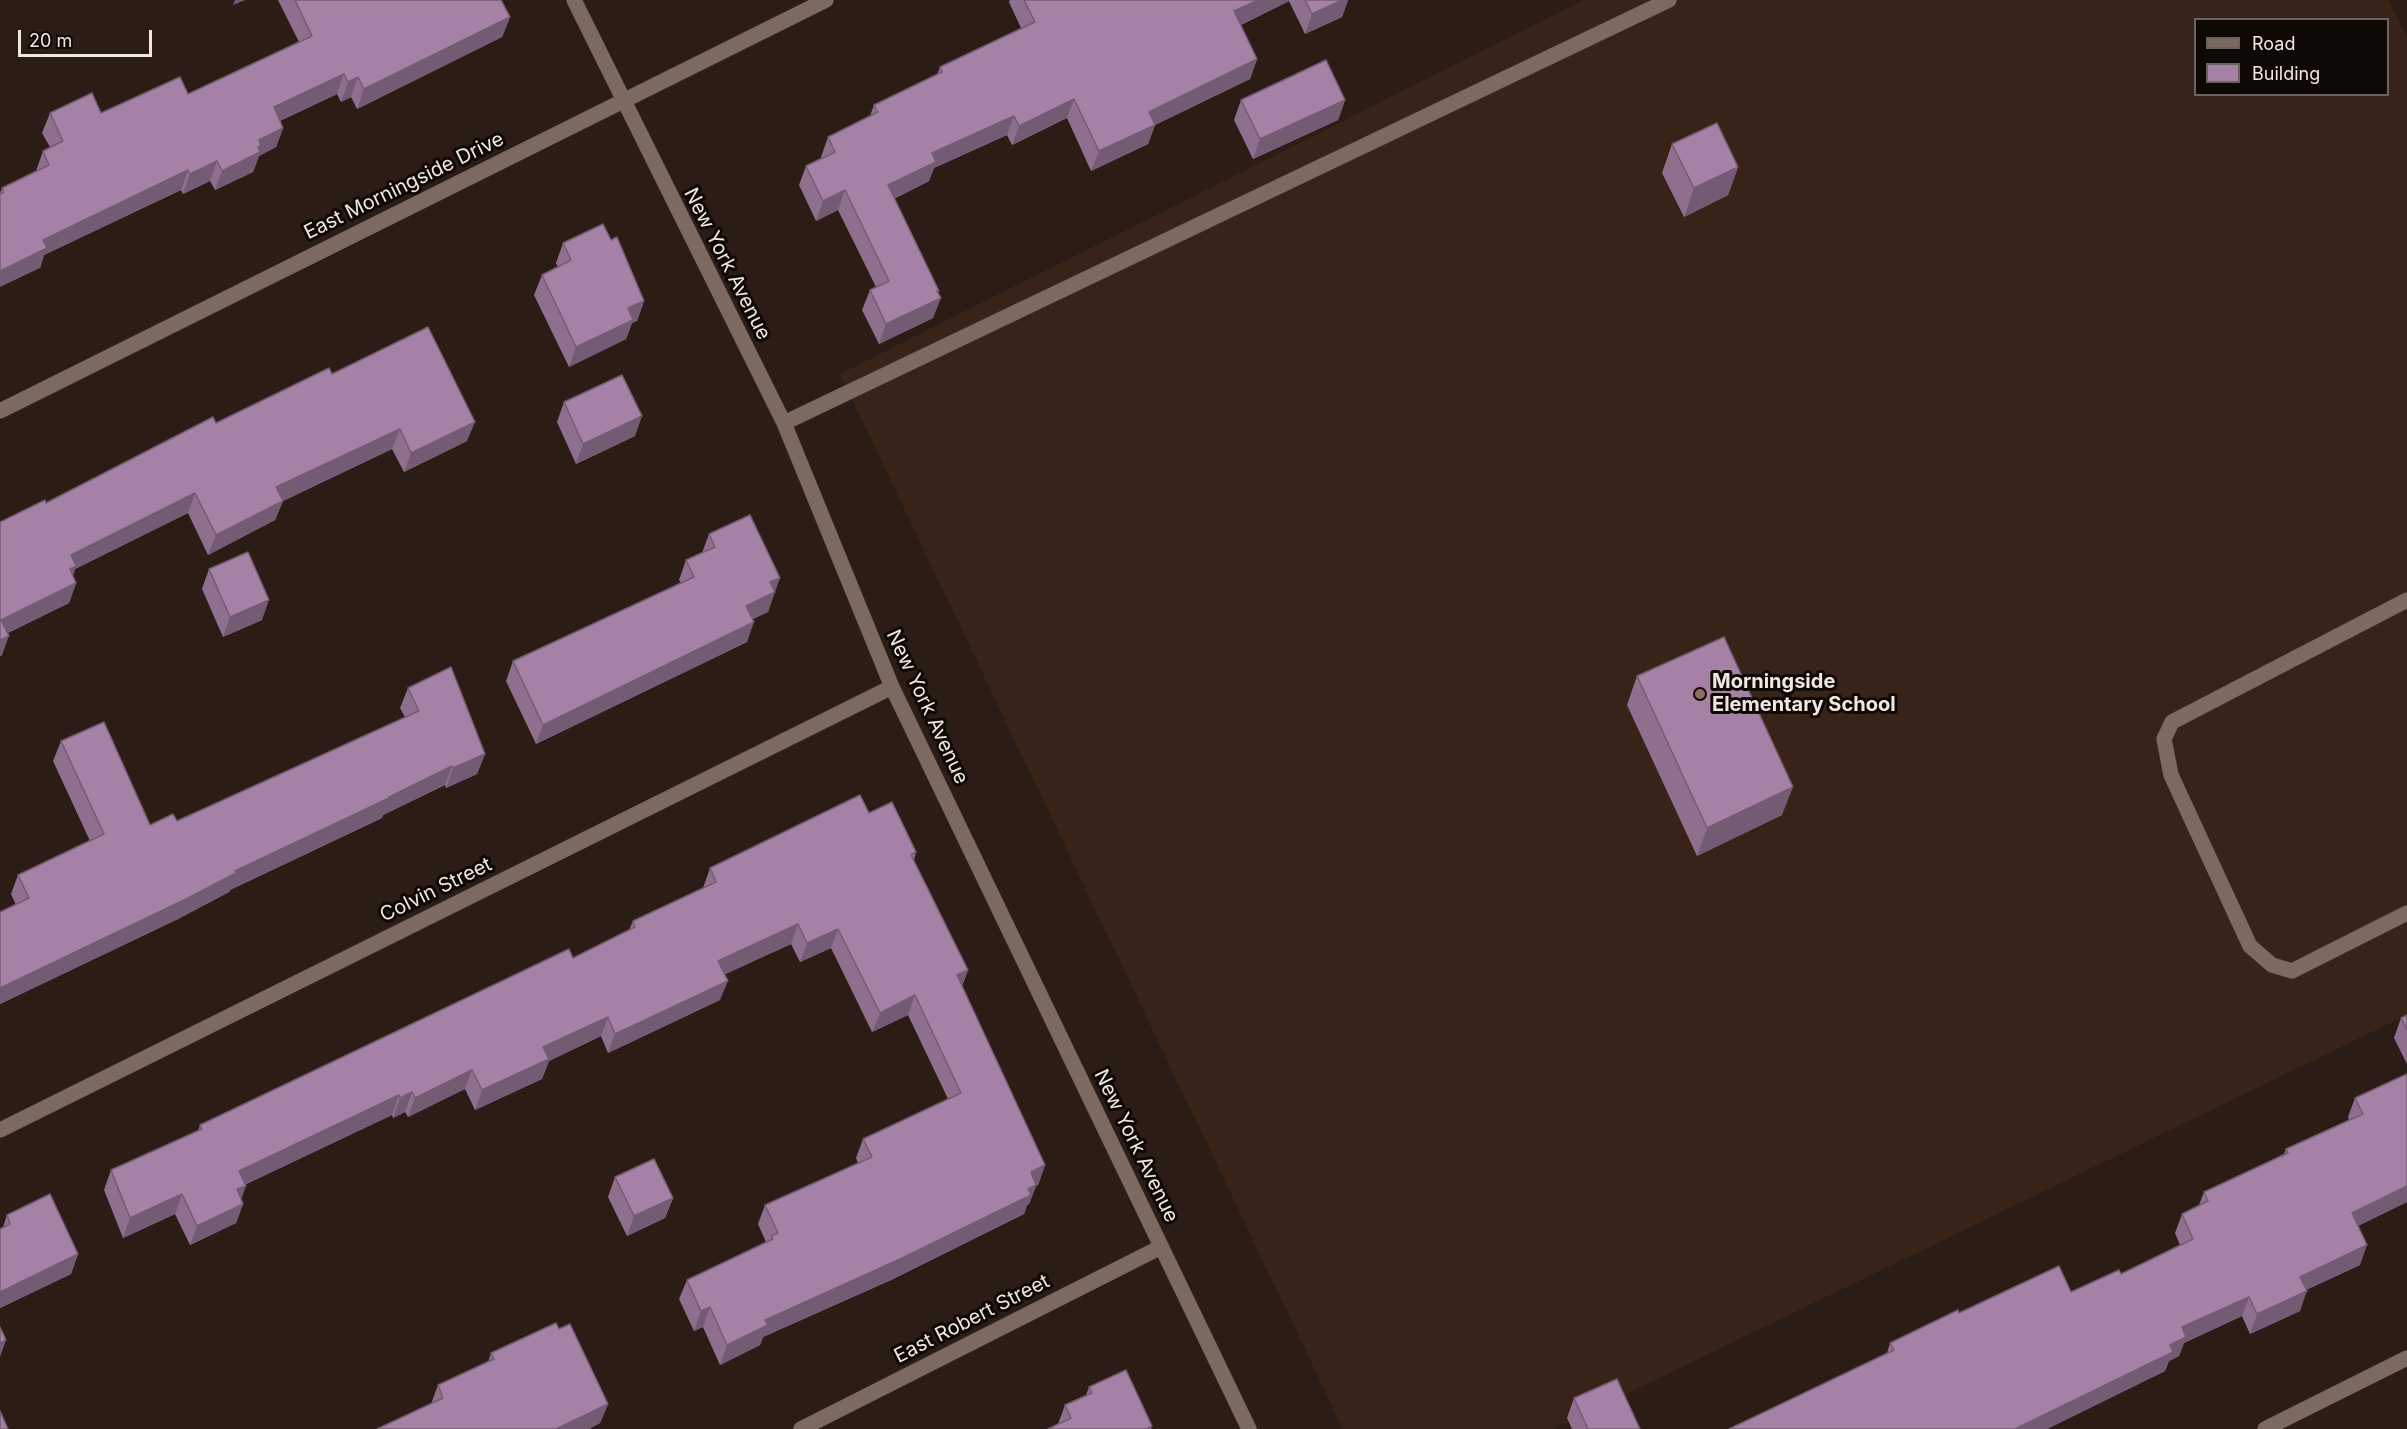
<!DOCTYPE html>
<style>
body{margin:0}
#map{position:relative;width:2407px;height:1429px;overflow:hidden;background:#2b1d15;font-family:Inter,sans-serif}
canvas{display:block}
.legend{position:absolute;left:2194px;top:18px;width:195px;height:78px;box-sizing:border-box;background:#0f0906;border:2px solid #69625e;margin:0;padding:8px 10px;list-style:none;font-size:18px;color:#f1e7e1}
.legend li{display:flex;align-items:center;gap:12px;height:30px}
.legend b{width:30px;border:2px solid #69625e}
.scale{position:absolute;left:18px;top:30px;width:134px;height:27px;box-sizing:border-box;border:3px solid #f1e7e1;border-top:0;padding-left:8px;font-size:18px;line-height:21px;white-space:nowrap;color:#f1e7e1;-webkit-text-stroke:4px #0f0906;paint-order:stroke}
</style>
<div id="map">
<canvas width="2407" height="1429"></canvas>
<ul class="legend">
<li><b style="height:8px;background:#7c6a61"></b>Road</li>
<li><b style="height:16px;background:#a582a5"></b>Building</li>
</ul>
<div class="scale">20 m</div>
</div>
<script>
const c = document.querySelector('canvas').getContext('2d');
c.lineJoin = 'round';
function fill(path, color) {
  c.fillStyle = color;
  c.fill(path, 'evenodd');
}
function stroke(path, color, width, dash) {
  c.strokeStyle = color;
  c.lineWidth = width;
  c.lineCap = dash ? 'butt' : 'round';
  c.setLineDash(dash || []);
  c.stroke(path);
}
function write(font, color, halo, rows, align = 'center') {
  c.font = font + ' Inter,sans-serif';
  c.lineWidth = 6;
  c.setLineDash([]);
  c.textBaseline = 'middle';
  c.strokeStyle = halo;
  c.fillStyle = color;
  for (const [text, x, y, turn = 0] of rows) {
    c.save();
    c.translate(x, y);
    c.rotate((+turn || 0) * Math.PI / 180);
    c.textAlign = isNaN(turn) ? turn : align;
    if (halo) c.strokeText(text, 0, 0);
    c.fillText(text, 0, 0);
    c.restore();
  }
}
fill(new Path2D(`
 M1584 0H2389L2407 38V1015L1554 1429H1343L840 374ZM2196 20H2388V94H2196Z`), '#382318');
const minor = new Path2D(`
 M574 0 784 423 892 687 1249 1429
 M0 411 826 0
 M784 423 1669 0
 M2407 600 2172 722 2164 739 2171 775 2250 946 2272 965 2292 971 2407 913
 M0 1130 892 687
 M801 1429 1161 1247
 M2265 1429 2407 1358`);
stroke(minor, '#443833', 16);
stroke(minor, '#7c6a61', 15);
fill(new Path2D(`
 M278 0H501L510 17 502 37 357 109 351 97 341 102 337 94 280 121 283 128 276 147 259 156 253 172 215 190 210 181 183 194 181 190 44 255 40 268 0 193 2 188 36 171 43 151 50 147 42 133 50 113H101L188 94 299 42Z
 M1010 0H1348L1342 17 1305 34 1289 1 1241 25 1257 59 1250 79 1155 125 1148 144 1091 171 1067 118 1012 145 1007 135 934 168 929 181 894 199 938 293 933 318 879 344 862 310 870 290 876 287 838 210 816 221 799 185 806 166 821 158V157L828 137 870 116 874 105 937 75 940 67 1021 28 1009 2Z
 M1241 100H1345L1338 120 1253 159 1234 120Z
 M1672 144 1738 167 1728 195 1684 217 1662 173Z
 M611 240 644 301 637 321 632 323 626 339 569 367 534 295 542 275 558 267 556 263 563 243Z
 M332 374 467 441 404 472 392 449 283 501 275 520 208 555 188 513 75 569 73 576 76 583 69 603 8 633 2 655 0 656V522L46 503 216 423Z
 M564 402 635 436 576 464 557 422Z
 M709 534 774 592 768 612 753 619 747 642 536 744 506 681 513 661 681 583 679 580 686 560 702 553Z
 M209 569 262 620 223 637 202 589Z
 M1637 676 1782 815 1697 856 1627 705Z
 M408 688 485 754 477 774 446 788 445 785 383 815 382 818 230 890 229 892 178 919 0 1004V912L16 905 11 894 18 875 90 841 53 761 61 741 150 825 177 821 405 717 400 708Z
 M869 813 916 852 914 860 968 970 962 986 1045 1165 1038 1185 1036 1186 1029 1204 1027 1205 1024 1214 891 1280 763 1337 760 1345 720 1365 703 1327 694 1331 679 1299 687 1280 766 1242 758 1224 765 1205 858 1163 856 1158 863 1139 948 1099 908 1015 872 1032 831 948 800 962 791 944 724 974 720 1000 608 1053 601 1036 549 1061 542 1079 475 1110 465 1089 408 1117 405 1112 393 1118 392 1115 246 1184 241 1199 243 1204 236 1223 190 1245 175 1214 123 1238 104 1190 111 1170 198 1131 200 1125 573 958 629 930 633 921 703 888 710 868Z
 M2407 1015V1064L2394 1038 2401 1018Z
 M2407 1074V1202L2358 1226 2360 1265 2306 1290 2300 1311 2250 1334 2242 1316 2184 1343 2179 1356 2169 1361 2165 1371 2047 1429H1729L1887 1353 1890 1343 1959 1313 2071 1292 2121 1274 2180 1245 2175 1233 2182 1214 2199 1205 2204 1192 2284 1154 2286 1149 2349 1120 2348 1117 2355 1098Z
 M615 1177 673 1198 665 1218 627 1236 608 1197Z
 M7 1215 78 1254 71 1274 0 1308V1229L3 1227Z
 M559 1329 608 1404 600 1423 589 1429H377L431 1404 438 1385 488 1362 491 1353Z
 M1089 1387 1152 1426 1151 1429H1048L1058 1424 1065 1405 1086 1395Z
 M1574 1398 1640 1429H1572L1567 1418Z`), '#8e708e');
fill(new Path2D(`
 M235 0H245L233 5Z
 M1258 0H1289V1L1227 31 1234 11Z
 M1342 0H1348L1342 17 1305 34 1312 14Z
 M510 17 502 37 357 109 364 89Z
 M1257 59 1250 79 1155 125 1148 144 1091 171 1099 151 1149 112Z
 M344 74 337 94 266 127 274 107Z
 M358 77 351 97 341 102 348 82Z
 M1074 99 1067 118 1012 145 1019 126Z
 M1345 100 1338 120 1253 159 1260 139Z
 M1014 116 1007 135 934 168 929 181 881 205 888 185 932 153Z
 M283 128 276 147 259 156 253 172 215 190 222 171 259 140Z
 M217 161 210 181 183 194 190 174Z
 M1738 167 1728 195 1684 217 1694 188Z
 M188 170 181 190 44 255 40 268 0 287V271L43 240Z
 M845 190 838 210 816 221 823 201Z
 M939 291 935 301 941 298 933 318 879 344 886 324Z
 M644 301 637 321 632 323 626 339 569 367 576 347 628 308Z
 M642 416 635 436 576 464 583 444Z
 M475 422 467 441 404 472 411 453Z
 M400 429 392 449 283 501 275 520 208 555 216 535 276 487Z
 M195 493 188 513 75 569 69 586 71 555Z
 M780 578 768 612 739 625 746 606 770 582Z
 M76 583 69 603 0 636 1 620Z
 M269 600 262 620 223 637 230 617Z
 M754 622 747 642 536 744 543 725Z
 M9 636 2 655 0 656V640Z
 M485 754 477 774 446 788 453 768Z
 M452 766 445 785 383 815 382 818 230 890 229 892 178 919 0 1004V988L235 871Z
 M1793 787 1782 815 1697 856 1707 828Z
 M798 924 791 944 711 981 718 961Z
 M838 929 831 948 800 962 807 943Z
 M968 970 961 989 957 975Z
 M728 981 720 1000 608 1053 615 1034Z
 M915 995 908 1015 872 1032 880 1013Z
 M608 1017 601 1036 549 1061 542 1079 475 1110 482 1090 543 1047Z
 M472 1070 465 1089 408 1117 415 1098Z
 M412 1092 405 1112 393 1118 400 1098Z
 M399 1095 392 1115 232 1191 239 1171Z
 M1045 1165 1038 1185 1036 1186 1029 1204 1027 1205 1024 1214 891 1280 763 1337 760 1345 720 1365 727 1345 765 1320 1031 1172Z
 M246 1186 239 1205 237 1189Z
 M2407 1186V1202L2345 1232 2352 1213Z
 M182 1194 175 1214 123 1238 130 1218Z
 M673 1198 665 1218 627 1236 634 1216Z
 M243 1204 236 1223 190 1245 197 1226Z
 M2367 1245 2360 1265 2293 1296 2300 1277Z
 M78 1254 71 1274 0 1308V1292Z
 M2307 1291 2300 1311 2250 1334 2257 1314Z
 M2249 1297 2242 1316 2184 1343 2179 1356 2169 1361 2165 1371 2047 1429H2015L2170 1345 2182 1327Z
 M710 1307 703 1327 694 1331 701 1311Z
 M6 1340 0 1357V1343Z
 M608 1404 600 1423 589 1429H556Z`), '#745b74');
const building = new Path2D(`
 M295 0H501L510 17 364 89 358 77 348 82 344 74 274 107 283 128 259 140 261 146 258 147 260 152 222 171 217 161 190 174 188 170 43 240 47 248 0 271V194L4 192 2 188 49 165 43 151 63 141 50 113 92 93 101 113 180 77 188 94 312 36Z
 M1024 0H1258L1234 11 1257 59 1149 112 1155 125 1099 151 1074 99 1019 126 1014 116 932 153 936 162 888 185 939 291H937L941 298 886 324 870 290 889 281 845 190 823 201 806 166 835 152 828 137 878 112 874 105 942 72 940 67 1035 22Z
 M1305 0H1342L1312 14Z
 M1326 60 1345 100 1260 139 1241 100Z
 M1717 123 1738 167 1694 188 1672 144Z
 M603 224 611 240 617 237 644 301 628 308 633 320 576 347 542 275 571 260 563 243Z
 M428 327 475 422 411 453 400 429 276 487 283 501 216 535 195 493 71 555 76 566 70 569 76 583 1 620 9 636 0 640V522L45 500 46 503 213 417 216 423 329 368 332 374Z
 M622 375 642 416 583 444 564 402Z
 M750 515 780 578 770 582 775 592 746 606 754 622 543 725 513 661 694 577 686 560 715 547 709 534Z
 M248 552 269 600 230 617 209 569Z
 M1724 637 1793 787 1707 828 1637 676Z
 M451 667 485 754 453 768 452 766 389 797V798L235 871 236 873 186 899 0 988V912L29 898 18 875 104 834 61 741 104 722 150 825 173 814 177 821 419 711 408 688Z
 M860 795 869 813 892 802 916 852 911 855 968 970 957 975 1045 1165 1031 1172 1036 1185 1028 1189 1031 1195 898 1260 765 1320 768 1325 727 1345 710 1307 701 1311 687 1280 773 1239 771 1236 778 1233 765 1205 872 1157 863 1139 961 1093 915 995 880 1013 838 929 807 943 798 924 718 961 728 981 615 1034 608 1017 543 1047 549 1059 482 1090 472 1070 415 1098 412 1092 400 1098 399 1095 239 1171 246 1186 237 1189 243 1204 197 1226 182 1194 130 1218 111 1170 202 1129 200 1125 569 949 573 958 635 927 633 921 716 882 710 868Z
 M2407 1015V1030L2401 1018Z
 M2407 1074V1186L2352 1213 2367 1245 2300 1277 2307 1291 2257 1314 2249 1297 2182 1327 2186 1337 2170 1345 2173 1352 2015 1429H1729L1894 1350 1890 1343 1958 1310 1959 1313 2059 1266 2071 1292 2119 1270 2121 1274 2193 1239 2182 1214 2208 1201 2204 1192 2288 1153 2286 1149 2363 1114 2355 1098Z
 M654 1159 673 1198 634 1216 615 1177Z
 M50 1194 78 1254 0 1292V1229L10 1224 7 1215Z
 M556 1323 559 1329 570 1324 608 1404 556 1429H377L443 1398 438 1385 494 1359 491 1353Z
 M0 1327 6 1340 0 1343Z
 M1126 1370 1152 1426 1147 1429H1048L1071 1418 1065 1405 1092 1393 1089 1387Z
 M1617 1379 1640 1429H1588L1574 1398Z
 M0 1411 8 1429H0Z`);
fill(building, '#a582a5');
stroke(building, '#745b74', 1.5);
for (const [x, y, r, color] of [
 [1700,694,6,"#8d6e63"]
]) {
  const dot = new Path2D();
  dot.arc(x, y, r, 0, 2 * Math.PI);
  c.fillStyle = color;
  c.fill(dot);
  stroke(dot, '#0f0906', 2);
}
write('20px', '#f1e7e1', '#0f0906', [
 ["East Morningside Drive",404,186,-26],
 ["New York Avenue",727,264,63],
 ["New York Avenue",927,707,65],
 ["Colvin Street",436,890,-26],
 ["New York Avenue",1136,1146,64],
 ["East Robert Street",972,1319,-27]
]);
write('bold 20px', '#f1e7e1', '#0f0906', [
 ["Morningside",1712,682],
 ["Elementary School",1712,705]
], 'left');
</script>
